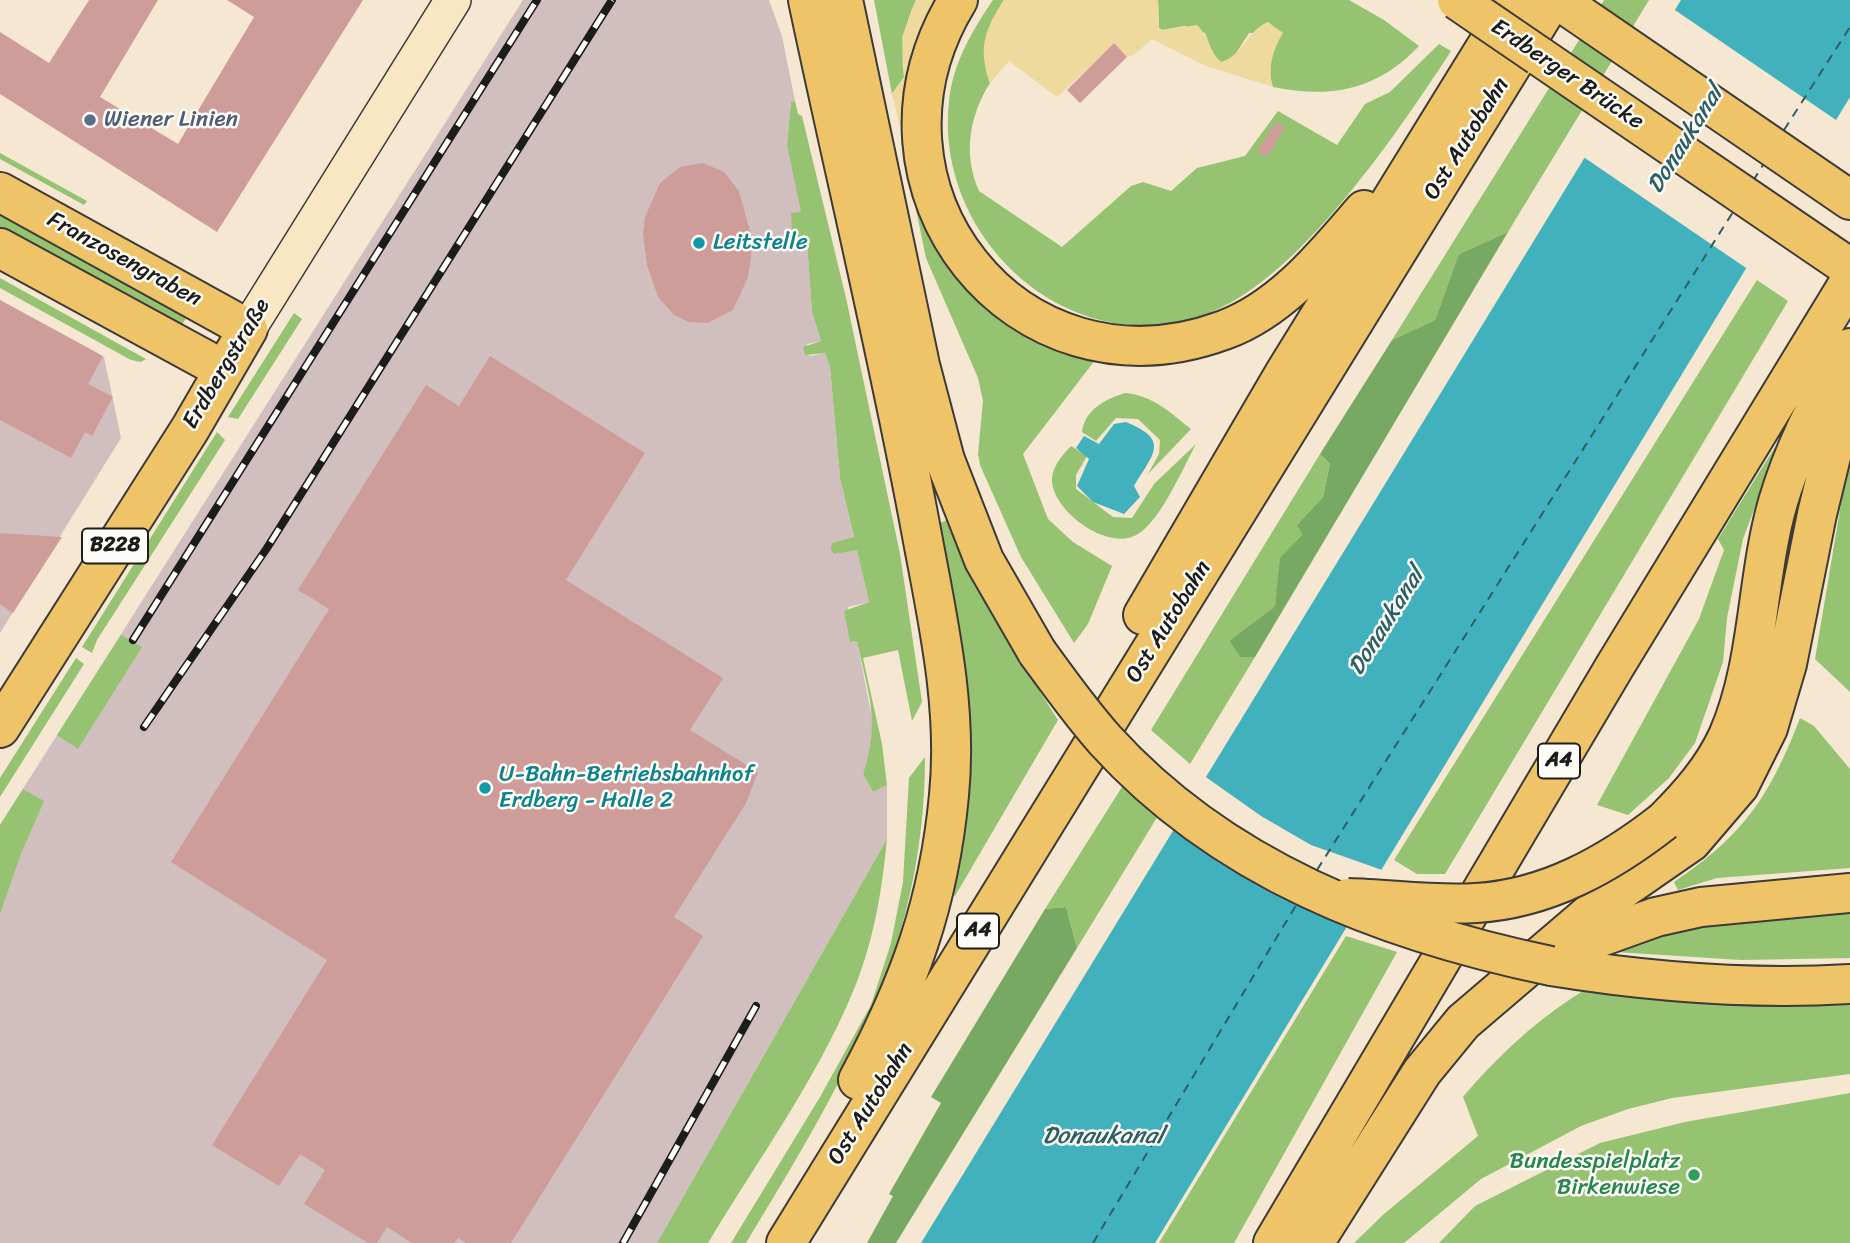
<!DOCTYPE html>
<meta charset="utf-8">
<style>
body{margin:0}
canvas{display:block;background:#f5e7d1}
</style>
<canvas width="1850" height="1243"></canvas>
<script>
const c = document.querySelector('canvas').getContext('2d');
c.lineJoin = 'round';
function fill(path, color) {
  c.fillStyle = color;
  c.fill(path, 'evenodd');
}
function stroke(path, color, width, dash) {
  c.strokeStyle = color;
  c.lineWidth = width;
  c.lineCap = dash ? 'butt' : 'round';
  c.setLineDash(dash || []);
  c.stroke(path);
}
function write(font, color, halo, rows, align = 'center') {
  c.font = font + ' Sriracha,sans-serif';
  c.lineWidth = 5;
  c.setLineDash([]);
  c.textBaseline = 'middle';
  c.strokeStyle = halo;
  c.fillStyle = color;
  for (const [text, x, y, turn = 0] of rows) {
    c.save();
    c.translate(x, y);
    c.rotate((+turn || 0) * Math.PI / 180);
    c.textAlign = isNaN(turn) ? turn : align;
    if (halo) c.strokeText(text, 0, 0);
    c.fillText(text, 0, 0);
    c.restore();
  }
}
fill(new Path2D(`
 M523 0H769L782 36 795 101 791 102 787 145 802 212 793 242 807 240 812 312 821 341 807 344 809 356 825 353 830 367 840 478 854 538 832 543 834 554 857 549 869 602 848 607 851 642 857 641 873 723 870 754 863 774 873 792 887 785V839L657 1243H0V825Z
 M0 300 104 357 121 438 0 633Z`), '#d1bfbf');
fill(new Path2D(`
 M874 0H916C904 25 900 49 904 77L892 94Z
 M993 0H1004C988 24 980 55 990 83 969 116 963 155 979 191L1062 247 1131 186 1143 182 1171 191 1197 168 1245 156 1278 111 1337 145 1365 104 1390 92 1439 44 1451 51C1399 131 1306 268 1220 308 1081 373 933 245 949 101 953 63 972 31 993 0Z
 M1158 0H1349L1384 20 1419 46C1378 90 1330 99 1273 87 1267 69 1272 49 1282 33H1249L1233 58 1221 63 1214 56 1205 33 1184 26 1162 30 1159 28Z
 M1604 0H1649L1508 232 1459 254 1435 320 1392 340Z
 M795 101 798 114 802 116 846 298 900 554 922 702 912 721 898 650 863 658 882 744 887 785 873 792 863 774C881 722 868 693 857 641L850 642 844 611 869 602 857 550 834 554 831 549 832 543 854 537 840 478 830 367 825 353 805 355 803 347 821 341 812 312 807 241 793 242 791 213 801 212 787 145 791 102Z
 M0 153 87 201 84 205 0 159Z
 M911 185 921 204 1099 355 1023 454 1048 519 1073 542 1112 566 1088 624 1074 643 1021 557 980 465 978 454 983 401 978 378 926 258Z
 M0 208 190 311 179 330 0 231Z
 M0 278 146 359 141 362 131 360 0 288Z
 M1757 280 1788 301 1445 874H1417L1394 860Z
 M294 313 302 319 238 419 228 417Z
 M1125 393C1152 395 1171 413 1191 429L1148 474 1159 454 1160 440 1138 419 1116 418 1096 441 1082 432C1085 409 1106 399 1125 393Z
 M1796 413 1759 496 1743 539 1727 618 1723 662 1695 743 1669 778 1628 815 1597 805 1699 619 1724 550 1718 539Z
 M217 432 225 440 97 640 92 653 82 647Z
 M1196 444C1183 468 1161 520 1138 534 1109 553 1050 510 1052 478 1053 466 1063 454 1071 446L1087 456 1076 475V489L1113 517 1132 518 1154 484Z
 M1850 450V692L1815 659Z
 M1320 454 1330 464 1323 497 1297 525 1302 535 1281 558 1275 606 1229 641 1240 657H1255L1190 764 1151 730Z
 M935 518 940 523 947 520C977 592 1017 654 1058 720L955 896 950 895Z
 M121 635 142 647 78 749 57 735Z
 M76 658 84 664 0 797V778Z
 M1800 718 1814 726 1850 769V868L1717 878 1678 890 1674 882C1744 835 1770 796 1800 718Z
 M925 757C925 948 842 1085 746 1243H731L820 1097 871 1005 891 943 903 882 909 778Z
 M1122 787 1164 806 1077 948 1066 907 1045 909Z
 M23 789 44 801 20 856 0 914V825Z
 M887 839C882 892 873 945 852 994 816 1080 756 1163 708 1243H657Z
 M1850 906V958L1741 960 1600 951 1683 922Z
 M1346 936 1397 952 1234 1243H1159Z
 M1583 991 1718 1004 1850 1003V1074L1672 1098 1628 1109 1581 1126 1481 1179 1404 1243H1354L1384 1214 1478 1136 1463 1097C1499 1055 1536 1020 1583 991Z
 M1850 1093V1243H1439L1475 1206 1600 1143 1685 1122Z`), '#95c371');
fill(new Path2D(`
 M1508 232 1255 657H1240L1229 641 1275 606 1280 558 1302 535 1297 525 1323 497 1330 464 1320 454 1392 340 1435 320 1459 254Z
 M1066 907 1077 948 896 1243H867L893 1196 889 1194 941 1103 931 1097 1045 909Z`), '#78a963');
fill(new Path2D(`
 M916 0H942L914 185 892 94 904 77 902 37Z
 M1004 0H1158L1159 28 1163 30 1197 25C1209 36 1209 52 1221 62 1244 55 1246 31 1268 22L1283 33C1273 49 1267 69 1273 87L1206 66 1152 39 1134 55 1127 57 1114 44 1057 97 1009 61 990 83C978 49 984 30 1004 0Z`), '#eeda9e');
fill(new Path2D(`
 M1681 0H1850V97L1155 1243H921Z
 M1126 422C1170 440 1154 453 1134 486L1140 497 1124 514 1093 502 1077 486 1089 459 1076 448 1084 436 1099 444 1114 424Z`), '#42b1be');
fill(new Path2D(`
 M1672 8 1839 122 1749 270 1582 156Z
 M1203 775 1261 816 1311 845 1385 871 1353 924 1175 820Z`), '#f5e7d1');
stroke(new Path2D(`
 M1784 130 1850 27
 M1753 181 1763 165
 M1317 870 1733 212
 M1093 1243 1298 902`), '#2d5f65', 2, [9, 7]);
fill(new Path2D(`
 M89 0H158L100 97 178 144 254 17 227 0H363L217 232 0 94V32L49 63Z
 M1114 43 1127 57 1080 103 1067 90Z
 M1276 122 1285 128 1267 157 1257 151Z
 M703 163 724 172 739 191 753 242 748 277 733 310 708 323 689 322 674 315 658 297 647 265 643 234 645 217 660 183 680 167Z
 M0 300 103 356 88 384 113 397 92 436 85 432 71 458 0 420Z
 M490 356 645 453 566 580 723 678 690 730 758 772 746 803 674 917 703 936 511 1243H466L458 1238 454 1243H412L387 1227 377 1243H368L304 1204 325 1170 300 1154 279 1186 212 1145 327 960 171 862 329 609 298 590 426 385 459 406Z
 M0 533 62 537 13 613 0 604Z`), '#cf9d99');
const secondary = new Path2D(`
 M248 329 453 0`);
const primary = new Path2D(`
 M0 192 248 329 190 429 0 728
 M0 248 224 370`);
const highway = new Path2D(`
 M808 0C845 176 888 352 921 530 937 617 958 706 949 795 939 903 909 985 858 1080
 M843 0 920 365 945 460 984 560 1037 652
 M958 0C844 186 1016 407 1224 330 1282 309 1325 255 1364 210
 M1558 0 1850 200
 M1539 56 1850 268
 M1143 615 1284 374 1515 0
 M1664 821C1689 796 1713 769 1728 736 1760 663 1756 578 1778 502 1794 448 1821 395 1850 348
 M1553 954 1656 917 1701 907 1850 893
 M1551 966C1650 982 1749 990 1850 984
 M786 1243 1552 0
 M1273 1243 1615 666 1850 281
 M1314 1243 1422 1072 1463 1022 1600 905 1691 842 1739 786 1768 728 1787 664 1817 514 1834 444 1850 398`);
stroke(secondary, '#3d3a37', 38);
stroke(primary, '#3d3a37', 42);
stroke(highway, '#3d3a37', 42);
stroke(secondary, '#f9e7c3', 35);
stroke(primary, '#efc469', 38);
stroke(highway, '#efc469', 38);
const rail = new Path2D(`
 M133 640 537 0
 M144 727 267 548 612 0
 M623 1243 756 1006`);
stroke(rail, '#1c1c1c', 8);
stroke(rail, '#fdfcf7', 5, [16]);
const highwayBridge = new Path2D(`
 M1457 0 1539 56
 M1037 652C1059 682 1080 712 1105 740 1223 870 1383 931 1551 966
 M1348 898C1390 899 1434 906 1476 903 1547 899 1609 864 1664 821`);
stroke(highwayBridge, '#3d3a37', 42, []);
stroke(highwayBridge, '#efc469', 38);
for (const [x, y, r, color] of [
 [90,120,7,"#5c6f8a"],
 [699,243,7,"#0f9aa8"],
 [485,788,7,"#0f9aa8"],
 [1694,1175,7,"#2e9e5b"]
]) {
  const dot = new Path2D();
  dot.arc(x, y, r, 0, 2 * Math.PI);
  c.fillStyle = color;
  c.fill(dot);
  stroke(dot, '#fdfcf7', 2.5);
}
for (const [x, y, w] of [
 [115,546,66],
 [1559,761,42],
 [978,931,42]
]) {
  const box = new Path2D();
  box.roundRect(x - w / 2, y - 17.5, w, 35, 5);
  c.fillStyle = '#fdfcf7';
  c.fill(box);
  stroke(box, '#1c1c1c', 2);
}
write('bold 21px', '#1c1c1c', null, [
 ["B228",115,546],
 ["A4",1559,761],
 ["A4",978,931]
]);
write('23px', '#1c1c1c', '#fdfcf7', [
 ["Erdberger Brücke",1567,75,34],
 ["Ost Autobahn",1467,139,-58],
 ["Franzosengraben",124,260,29],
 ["Erdbergstraße",227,364,-59],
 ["Ost Autobahn",1169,622,-58],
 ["Ost Autobahn",871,1104,-58]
]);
write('23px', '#4e5e75', '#fdfcf7', [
 ["Wiener Linien",104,120]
], 'left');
write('23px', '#0d838f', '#fdfcf7', [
 ["Leitstelle",713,243],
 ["U-Bahn-Betriebsbahnhof",499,775],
 ["Erdberg - Halle 2",499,801]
], 'left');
write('23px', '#27864d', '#fdfcf7', [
 ["Bundesspielplatz",1680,1162],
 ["Birkenwiese",1680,1188]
], 'right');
write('italic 24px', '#2d5f65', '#fdfcf7', [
 ["Donaukanal",1686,140,-58],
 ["Donaukanal",1387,622,-58],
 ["Donaukanal",1103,1137]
]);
</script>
